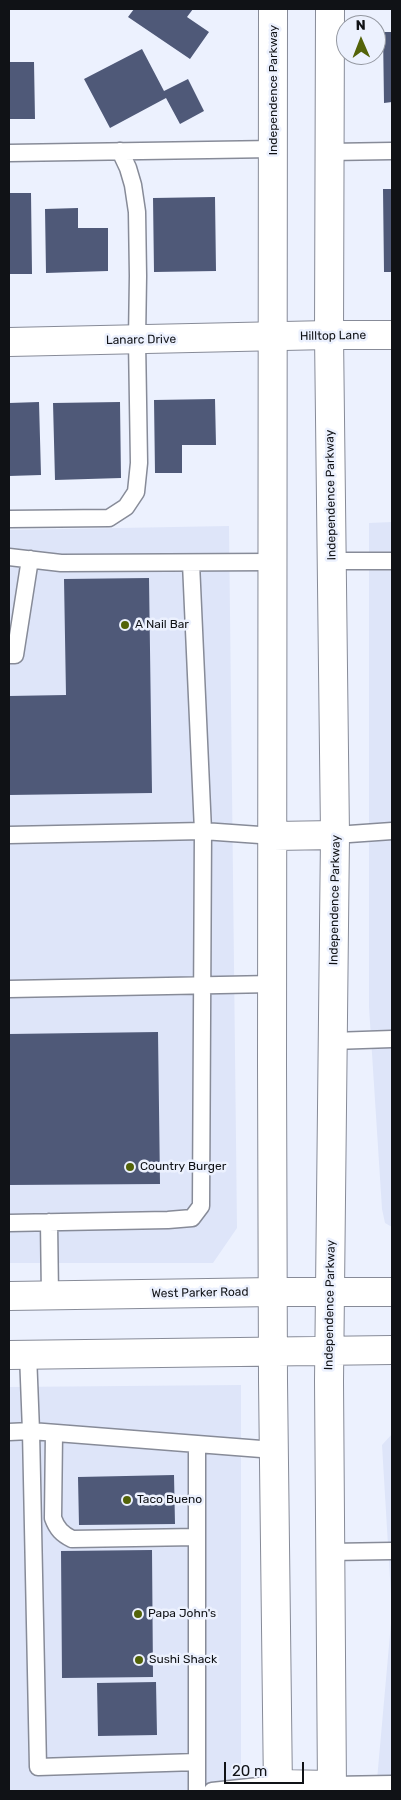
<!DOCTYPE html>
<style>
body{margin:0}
#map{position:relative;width:401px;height:1800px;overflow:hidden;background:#ecf1fe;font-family:Rubik,sans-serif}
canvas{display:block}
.frame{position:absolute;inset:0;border:10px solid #101216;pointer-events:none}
.north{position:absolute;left:336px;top:15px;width:50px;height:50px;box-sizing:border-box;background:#ecf1fe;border:1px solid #9498a1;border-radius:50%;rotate:359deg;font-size:14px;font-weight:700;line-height:20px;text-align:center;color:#101216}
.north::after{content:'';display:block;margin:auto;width:18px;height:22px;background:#536309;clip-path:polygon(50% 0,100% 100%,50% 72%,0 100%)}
.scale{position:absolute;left:224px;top:1762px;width:80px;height:22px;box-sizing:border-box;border:2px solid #101216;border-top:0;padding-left:6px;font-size:15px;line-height:18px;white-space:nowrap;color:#101216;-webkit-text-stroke:4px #ecf1fe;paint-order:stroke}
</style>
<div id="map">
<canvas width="401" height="1800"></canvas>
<div class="frame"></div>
<div class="north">N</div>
<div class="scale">20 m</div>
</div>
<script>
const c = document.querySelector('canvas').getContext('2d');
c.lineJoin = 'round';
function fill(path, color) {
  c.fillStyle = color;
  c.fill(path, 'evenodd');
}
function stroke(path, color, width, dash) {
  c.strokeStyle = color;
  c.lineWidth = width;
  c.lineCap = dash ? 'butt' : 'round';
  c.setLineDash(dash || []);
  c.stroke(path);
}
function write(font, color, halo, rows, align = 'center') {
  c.font = font + ' Rubik,sans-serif';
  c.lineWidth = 5;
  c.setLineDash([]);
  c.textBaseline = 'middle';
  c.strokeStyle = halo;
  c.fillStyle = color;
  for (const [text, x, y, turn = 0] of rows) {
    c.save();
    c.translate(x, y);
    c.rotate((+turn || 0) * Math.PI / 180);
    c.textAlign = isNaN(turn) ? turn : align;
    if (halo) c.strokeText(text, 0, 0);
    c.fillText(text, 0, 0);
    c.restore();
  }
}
fill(new Path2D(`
 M392 522V1227L385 1223 382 1209 369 1007V523Z
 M229 526 237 1228 213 1263H9V530Z
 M241 1385V1791H9V1387Z
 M392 1434V1791H376L392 1612 382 1445Z`), '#dee5f9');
fill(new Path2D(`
 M134 9H193L187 17 209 32 190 59 128 17Z
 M383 32H392V102L384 103Z
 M142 49 164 91 188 79 204 111 180 124 166 98 110 128 84 79Z
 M9 62H34L35 119H9Z
 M383 189H392V272H384Z
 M9 193H31L32 274H9Z
 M215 197 216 271 154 272 153 198Z
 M78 208V228H108V271L46 273 45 209Z
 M215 399 216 445H182V473H155L154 400Z
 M39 402 41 475 9 476V403Z
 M120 402 121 478 55 480 53 403Z
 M149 578 152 793 9 795V696L66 695 64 579Z
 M158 1032 160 1184 9 1185V1034Z
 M174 1475 175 1524 79 1525 78 1477Z
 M152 1550 153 1677 62 1678 61 1551Z
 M156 1682 157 1735 98 1736 97 1683Z`), '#4f5978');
const service = new Path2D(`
 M329 152 392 151
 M9 153 274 149
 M9 519 109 518 126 507 136 492 139 463 137 340 138 276 137 212 133 185 128 168 120 151
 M9 557 61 563 274 562
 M332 561H392
 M9 655H15L30 559
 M9 835 203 831 274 836
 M335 835 392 831
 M9 989 273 984
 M333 1041 392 1039
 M49 1222 50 1296
 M9 1223 168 1220 192 1218 201 1206 203 831 191 563
 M9 1432 31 1431 28 1354
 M54 1433 53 1518C57 1529 62 1534 72 1539L197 1537
 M197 1444V1791
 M330 1552 392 1551
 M197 1762 38 1767 31 1431 274 1450
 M332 1785 392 1784
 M212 1791 278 1784`);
const minor = new Path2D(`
 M9 342 329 335H392`);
const secondary = new Path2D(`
 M273 9 272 1063 273 1381 278 1791
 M330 9 329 335 335 835 329 1381 332 1791
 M274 836 335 835
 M9 1296 274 1292H392
 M9 1355 392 1350
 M278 1784 332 1785`);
stroke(service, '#878b98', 19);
stroke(minor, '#878b98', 30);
stroke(secondary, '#878b98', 30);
stroke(service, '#fff', 16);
stroke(minor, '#fff', 28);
stroke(secondary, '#fff', 28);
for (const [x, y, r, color] of [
 [125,625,5,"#536309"],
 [130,1167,5,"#536309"],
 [127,1500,5,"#536309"],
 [138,1614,5,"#536309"],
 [139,1660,5,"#536309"]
]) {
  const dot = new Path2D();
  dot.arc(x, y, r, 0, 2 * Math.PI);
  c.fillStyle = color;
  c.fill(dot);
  stroke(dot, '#ecf1fe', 2);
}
write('12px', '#101216', '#ecf1fe', [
 ["Independence Parkway",274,90,-90],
 ["Hilltop Lane",333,336,-1],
 ["Lanarc Drive",141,340,-1],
 ["Independence Parkway",331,495,-91],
 ["Independence Parkway",335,900,-89],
 ["West Parker Road",200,1293,-1],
 ["Independence Parkway",330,1305,-89]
]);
write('12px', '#101216', '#ecf1fe', [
 ["A Nail Bar",135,625],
 ["Country Burger",140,1167],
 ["Taco Bueno",137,1500],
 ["Papa John's",148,1614],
 ["Sushi Shack",149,1660]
], 'left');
</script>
